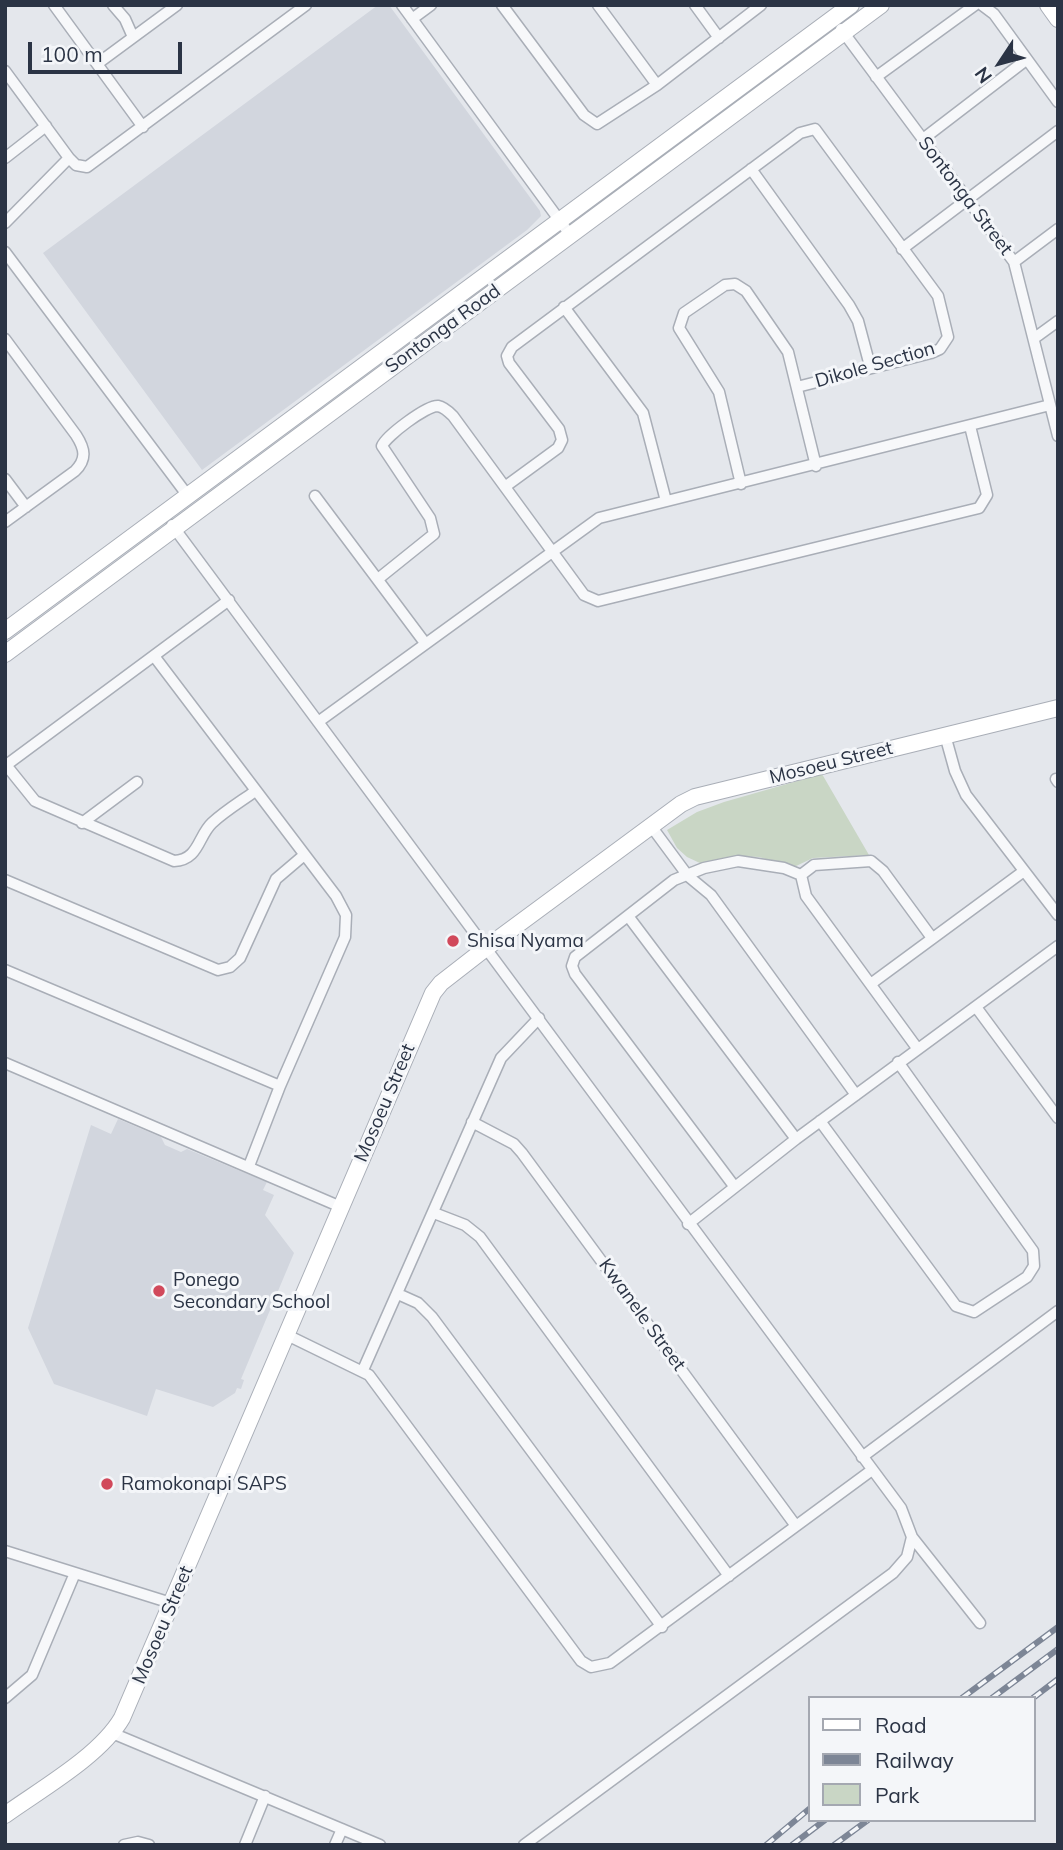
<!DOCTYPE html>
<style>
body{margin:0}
#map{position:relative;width:1063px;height:1850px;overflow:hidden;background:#e4e7ec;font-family:Mulish,sans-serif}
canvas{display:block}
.frame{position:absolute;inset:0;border:7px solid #2b3445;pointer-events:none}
.legend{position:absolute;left:808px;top:1696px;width:228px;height:126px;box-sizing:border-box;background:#f4f6f9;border:2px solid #a4a8b1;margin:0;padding:9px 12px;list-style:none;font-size:21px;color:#2b3445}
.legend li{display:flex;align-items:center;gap:14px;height:35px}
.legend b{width:35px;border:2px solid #a4a8b1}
.north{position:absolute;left:965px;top:28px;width:70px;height:70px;-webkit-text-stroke:5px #f4f6f9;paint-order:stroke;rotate:234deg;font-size:19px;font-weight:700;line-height:28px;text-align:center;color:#2b3445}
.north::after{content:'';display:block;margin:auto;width:24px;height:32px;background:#2b3445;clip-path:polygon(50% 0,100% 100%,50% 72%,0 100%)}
.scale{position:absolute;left:28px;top:42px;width:154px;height:32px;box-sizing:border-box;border:4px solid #2b3445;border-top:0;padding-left:9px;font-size:21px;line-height:24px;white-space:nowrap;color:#2b3445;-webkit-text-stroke:5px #f4f6f9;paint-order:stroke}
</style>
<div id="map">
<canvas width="1063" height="1850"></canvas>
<div class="frame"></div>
<ul class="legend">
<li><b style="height:9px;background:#fff"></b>Road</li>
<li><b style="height:9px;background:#7d8696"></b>Railway</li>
<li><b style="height:19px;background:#c9d6c5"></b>Park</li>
</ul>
<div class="north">N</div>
<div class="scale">100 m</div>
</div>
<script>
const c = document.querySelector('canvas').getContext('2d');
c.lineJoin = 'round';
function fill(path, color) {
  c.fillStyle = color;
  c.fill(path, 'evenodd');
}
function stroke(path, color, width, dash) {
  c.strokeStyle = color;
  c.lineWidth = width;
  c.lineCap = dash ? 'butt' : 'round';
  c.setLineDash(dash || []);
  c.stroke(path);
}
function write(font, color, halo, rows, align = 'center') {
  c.font = font + ' Mulish,sans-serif';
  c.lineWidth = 6;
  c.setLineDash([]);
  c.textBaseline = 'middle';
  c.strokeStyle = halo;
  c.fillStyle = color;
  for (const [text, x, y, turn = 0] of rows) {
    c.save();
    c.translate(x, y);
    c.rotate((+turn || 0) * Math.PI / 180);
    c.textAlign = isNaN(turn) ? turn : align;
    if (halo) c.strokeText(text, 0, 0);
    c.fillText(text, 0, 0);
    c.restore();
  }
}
fill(new Path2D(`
 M378 5H389L540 211 541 216 527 230 202 470 43 253Z
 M118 1119 161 1137 165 1145 181 1152 187 1149 267 1182 263 1190 274 1195 265 1215 294 1253 241 1379 244 1380 241 1389 237 1388 235 1393 213 1407 156 1389 147 1416 54 1384 28 1328 91 1125 111 1134Z`), '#d2d6de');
fill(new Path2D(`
 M822 774 869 855 813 858 794 867 759 857 739 856 702 864 687 857 677 848 667 830 697 812 724 802Z`), '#c9d6c5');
const street = new Path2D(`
 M54 5 143 127
 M113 5 125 19 133 37
 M402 5 571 236
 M502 5 584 115 597 124 657 85 761 5
 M598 5 657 85
 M695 5 719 38
 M982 5 994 14 1058 102
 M412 19 431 5
 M841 29 1014 262 1058 436
 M97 64 177 5
 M5 71 69 158 76 165 87 167 306 5
 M876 77 975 5
 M923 139 1026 60
 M5 158 46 126
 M751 169 849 305 858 321 870 366
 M5 223 69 158
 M902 249 1058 131
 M5 252 188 496
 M1014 262 1058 229
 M564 307 643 413 666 501
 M1036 337 1058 321
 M5 339 76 435C85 449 87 459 75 471L5 522
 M5 479 26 507
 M741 484 719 392 679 328 684 313 725 285 735 284 746 291 788 352 816 466
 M506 486 558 448 562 440 559 429 509 363 507 356 512 347 800 133 815 129 938 296 948 337 940 349 931 353 797 387
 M315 496 425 643
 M172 525 901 1508 912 1537 980 1623
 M378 579 434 534 430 518 382 446C386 436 427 405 438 406 444 407 449 412 453 416L584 595 598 601 979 508 987 495 970 426
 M154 656 336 896 346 915 345 937 280 1086 249 1166
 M318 722 599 518 1050 405
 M945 735 955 771 966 795 1058 915
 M6 765 35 801 174 861C199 860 198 836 212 823 225 811 240 802 254 792
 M5 766 229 600
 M1056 779 1058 782
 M82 823 137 782
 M651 826 688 876 711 895 856 1095
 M801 875 806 896 917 1048
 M5 880 218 970 230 967 240 958 276 879 303 856
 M628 916 796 1139
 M5 970 280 1086
 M872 983 1024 871
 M976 1007 1058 1118
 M5 1063 341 1207
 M820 1121 956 1306 974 1312 1027 1277 1034 1266 1033 1251 898 1062
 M472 1122 514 1144 522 1153 796 1526
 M734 1186 575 974 572 966 575 957 674 880 704 868 738 861 784 868 801 875 814 865 871 861 883 871 932 938
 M434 1213 465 1225 480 1237 729 1576
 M688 1224 796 1139 1058 946
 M398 1294 418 1303 432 1317 662 1627
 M287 1335 369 1375 581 1661 591 1667 610 1663 872 1470
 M363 1370 501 1058 539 1018
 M862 1457 1058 1311
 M5 1551 171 1603
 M5 1698 32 1675 75 1573
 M112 1733 380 1845
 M124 1845 138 1842 149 1845
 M245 1845 265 1796
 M335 1845 342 1829
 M524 1845 893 1573 907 1557 912 1537`);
const secondary = new Path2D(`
 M1048 5 1058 19
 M5 631 851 5
 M5 654 881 5
 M5 1815C41 1789 100 1756 122 1718L433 993 441 983 486 948 681 804 695 797 1058 708`);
stroke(street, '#a9aeb7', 13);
stroke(secondary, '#a9aeb7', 18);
stroke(street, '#f7f8fa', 10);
stroke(secondary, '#fff', 16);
const rail = new Path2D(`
 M962 1698 1058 1627
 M992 1698 1058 1649
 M1033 1698 1058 1679
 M766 1845 809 1809
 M792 1845 825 1820
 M834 1845 868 1820`);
stroke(rail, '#7d8696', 6);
stroke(rail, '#f4f6f9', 3.5, [10]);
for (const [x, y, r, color] of [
 [453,941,7,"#d1495b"],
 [159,1291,7,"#d1495b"],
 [107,1484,7,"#d1495b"]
]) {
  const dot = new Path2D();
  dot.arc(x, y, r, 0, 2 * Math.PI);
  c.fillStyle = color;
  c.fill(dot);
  stroke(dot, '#f4f6f9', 2.5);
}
write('19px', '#2b3445', '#f4f6f9', [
 ["Sontonga Street",965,196,53],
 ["Sontonga Road",443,329,-36],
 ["Dikole Section",875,365,-16],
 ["Mosoeu Street",831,763,-14],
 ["Mosoeu Street",385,1103,-67],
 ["Kwanele Street",642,1315,54],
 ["Mosoeu Street",163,1625,-67]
]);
write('19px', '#2b3445', '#f4f6f9', [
 ["Shisa Nyama",467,941],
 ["Ponego",173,1280],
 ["Secondary School",173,1302],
 ["Ramokonapi SAPS",121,1484]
], 'left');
</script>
